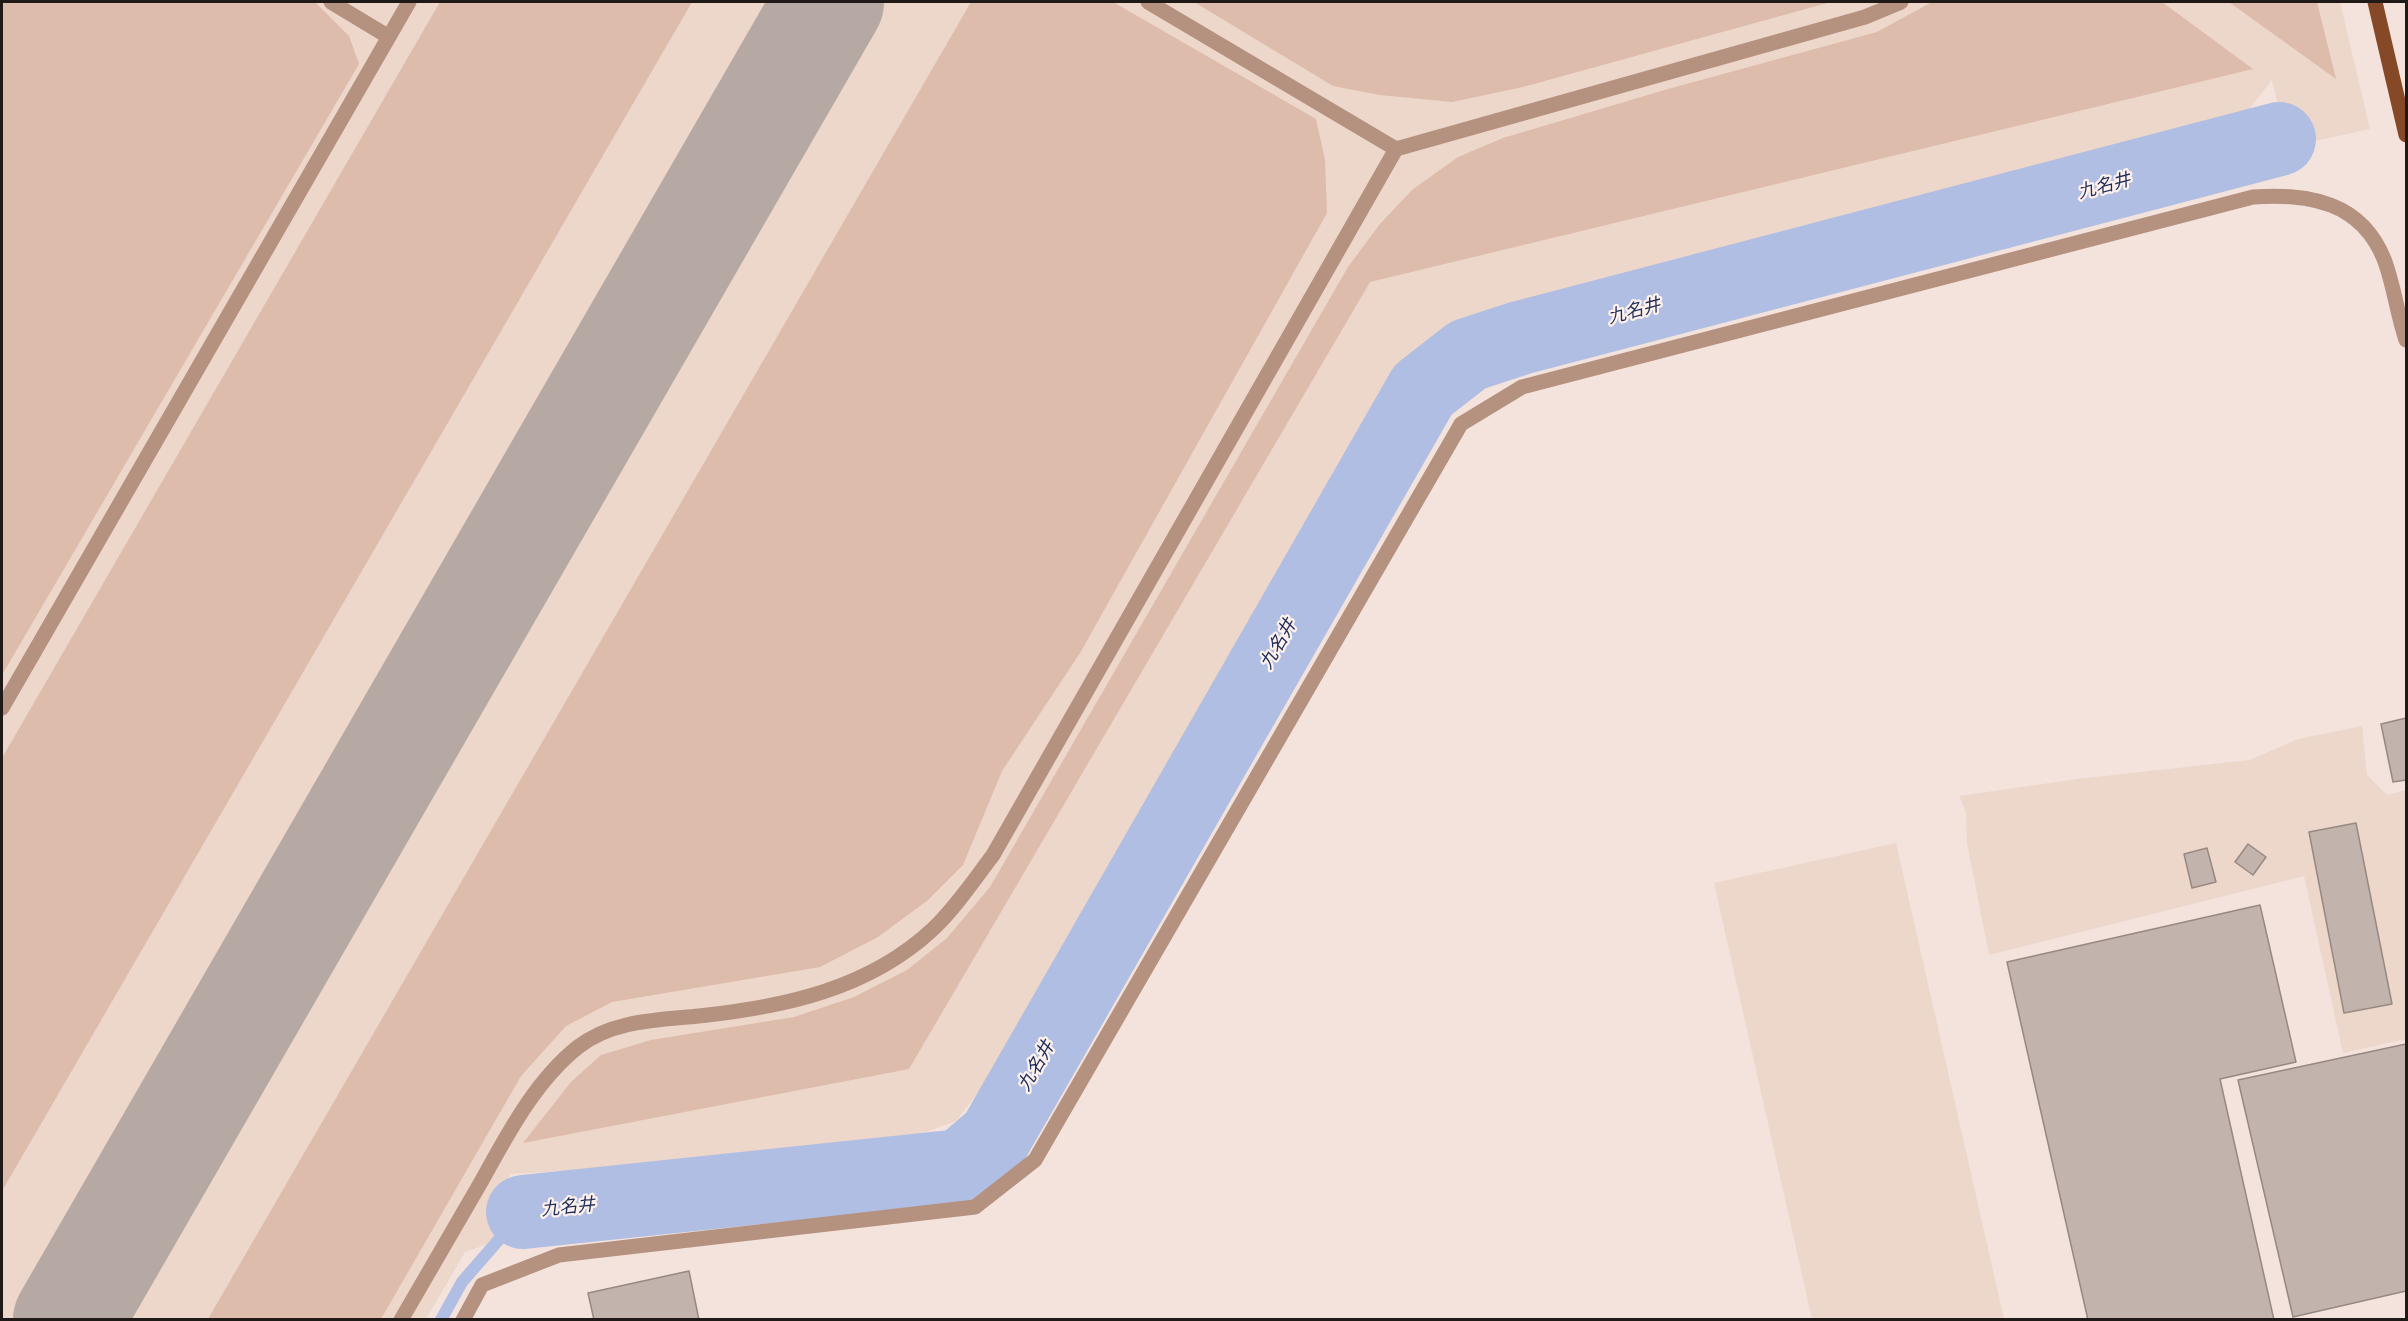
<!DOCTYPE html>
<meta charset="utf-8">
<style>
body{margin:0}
#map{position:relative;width:2408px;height:1321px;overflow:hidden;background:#f3e3dc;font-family:"Golos Text",sans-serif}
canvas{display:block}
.frame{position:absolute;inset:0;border:3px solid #1f1917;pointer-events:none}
</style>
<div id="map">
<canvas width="2408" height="1321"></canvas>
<div class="frame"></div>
</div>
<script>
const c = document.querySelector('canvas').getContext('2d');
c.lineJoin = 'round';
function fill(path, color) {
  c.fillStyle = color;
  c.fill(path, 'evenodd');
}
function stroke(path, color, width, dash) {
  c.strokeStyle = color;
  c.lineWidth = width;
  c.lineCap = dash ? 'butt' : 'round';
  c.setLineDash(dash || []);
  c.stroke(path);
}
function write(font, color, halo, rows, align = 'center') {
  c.font = font + ' "Golos Text","Noto Sans JP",sans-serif';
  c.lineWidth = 4.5;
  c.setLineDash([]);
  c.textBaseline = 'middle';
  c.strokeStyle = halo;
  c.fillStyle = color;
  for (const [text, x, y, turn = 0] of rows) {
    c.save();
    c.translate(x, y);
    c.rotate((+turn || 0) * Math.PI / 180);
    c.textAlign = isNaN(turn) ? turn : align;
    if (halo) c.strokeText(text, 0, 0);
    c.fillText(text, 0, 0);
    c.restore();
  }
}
fill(new Path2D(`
 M2 2H2340L2370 129 2288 147 2272 80 2247 112 1453 339 1406 378 1376 423 980 1090 956 1121 918 1135 598 1169 510 1174 503 1195 517 1234 465 1252 426 1319 2 1320Z
 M2362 726 2367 775 2387 795 2406 790V1039L2343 1053 2304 876 1989 955 1967 843 1966 812 1959 796 2078 779 2250 760 2298 739Z
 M1896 843 2004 1319H1812L1714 883Z`), '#edd6ca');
fill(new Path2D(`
 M2 2H315L349 36 359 64 2 675Z
 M440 2H692L2 1191V758Z
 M971 2H1113L1316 119 1325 160 1327 213 1080 653 1002 771 963 865 928 900 878 937 820 967 612 1002 566 1026 521 1076 381 1319H208Z
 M1194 2H1831L1523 87 1452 102 1380 95 1333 86Z
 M1932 2H2162L2253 69 1370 282 909 1069 523 1143 571 1082 601 1055 651 1040 794 1017 854 997 907 970 947 938 990 887 1348 267 1380 224 1412 190 1458 157 1503 138 1668 89 1877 32Z
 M2229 2H2317L2336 79Z`), '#ddbcab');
stroke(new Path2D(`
 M441 1320 462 1282 523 1212`), '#afbee2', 12);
stroke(new Path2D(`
 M523 1212 961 1166 995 1137 1423 390 1468 355 1520 338 2279 139`), '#afbee2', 74);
stroke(new Path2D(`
 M68 1320 829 2`), '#b6a9a4', 110);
const building = new Path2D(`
 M2406 718V780L2393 782 2381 724Z
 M2356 823 2392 1004 2344 1013 2309 832Z
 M2248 844 2266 857 2253 875 2235 862Z
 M2207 848 2216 882 2192 888 2184 854Z
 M2260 905 2296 1062 2220 1079 2274 1320H2088L2007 962Z
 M2406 1044V1291L2293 1317 2238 1080Z
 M689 1271 699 1320H594L588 1293Z`);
fill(building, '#c2b3ac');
stroke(building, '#978982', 1.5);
stroke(new Path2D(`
 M331 2 389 37
 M1148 2 1396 149
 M2 708 409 2
 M401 1320C428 1274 454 1228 481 1182 507 1135 535 1081 578 1047 612 1020 659 1020 699 1016 784 1007 869 989 933 929 956 907 974 880 993 855L1396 149 1865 17 1901 2`), '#b5917f', 15);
stroke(new Path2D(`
 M463 1320 482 1285 559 1255 975 1207 1035 1160 1461 424 1522 387 2253 197C2309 193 2361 202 2384 259 2394 285 2397 314 2406 340`), '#b5917f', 15);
stroke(new Path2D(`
 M2375 2 2406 135`), '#864927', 15);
write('italic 18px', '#1d2d5a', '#fef1eb', [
 ["九名井",2104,186,-15],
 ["九名井",1634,311,-15],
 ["九名井",1278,644,-60],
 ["九名井",1036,1066,-60],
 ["九名井",568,1207,-6]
]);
</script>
